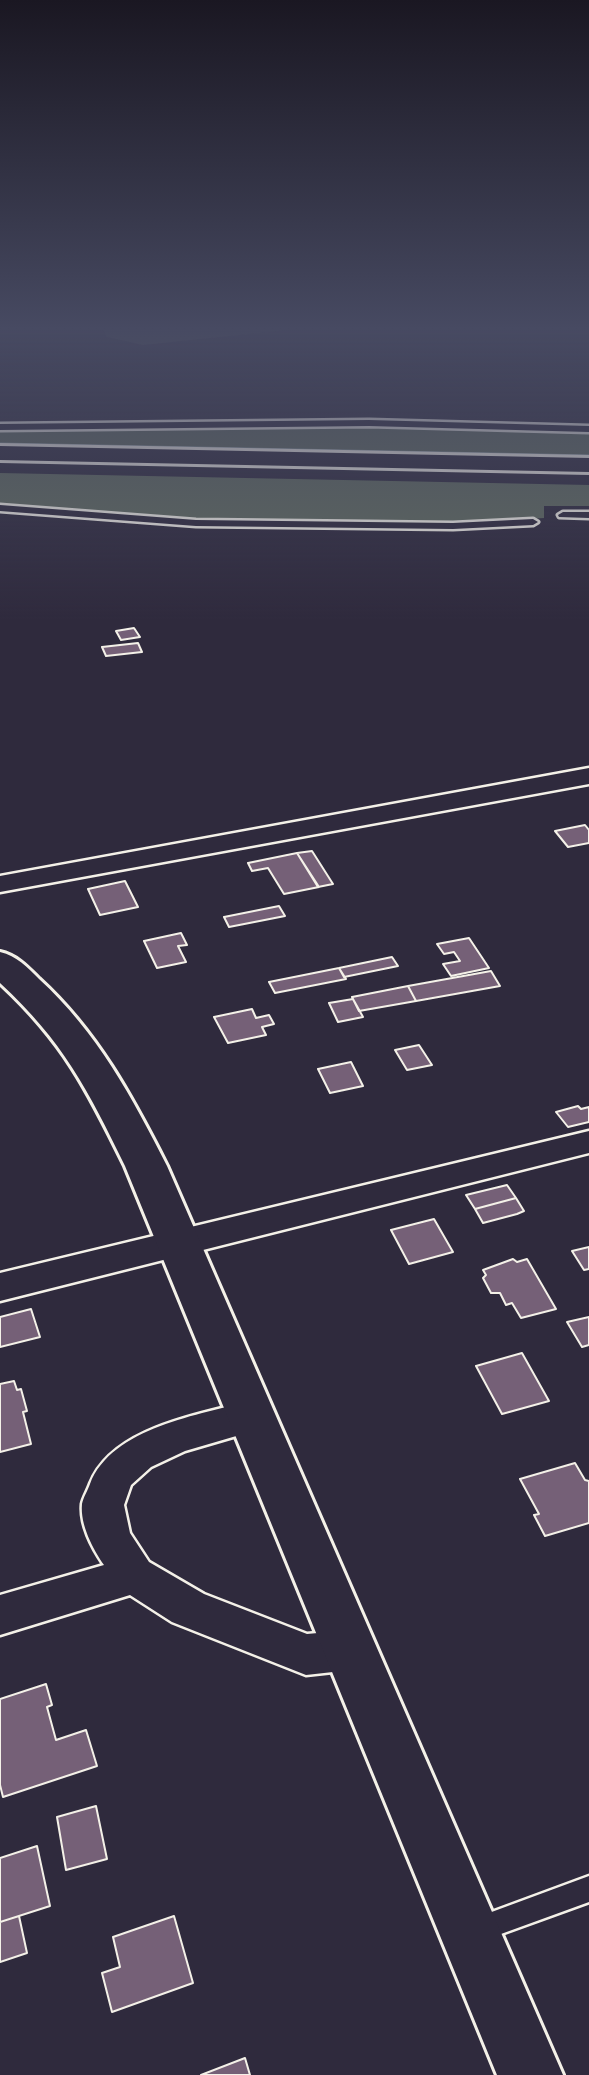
<!DOCTYPE html>
<style>
body{margin:0}
canvas{display:block;background:#2f2a3d}
</style>
<canvas width="589" height="2075"></canvas>
<script>
const c = document.querySelector('canvas').getContext('2d');
c.lineJoin = 'round';
function fill(path, color) {
  c.fillStyle = color;
  c.fill(path, 'evenodd');
}
function stroke(path, color, width, dash) {
  c.strokeStyle = color;
  c.lineWidth = width;
  c.lineCap = dash ? 'butt' : 'round';
  c.setLineDash(dash || []);
  c.stroke(path);
}
fill(new Path2D(`
 M103 330H287L143 345 107 337Z
 M376 427 589 431V459L0 446V431Z
 M0 473 589 485V506H544V518L466 523 194 520 0 505Z`), '#606a5f');
stroke(new Path2D(`
 M0 445 589 457`), '#909ea3', 5);
const building = new Path2D(`
 M134 628 140 637 121 640 116 631Z
 M138 643 142 652 106 656 102 647Z
 M585 825 589 830V843L568 847 555 831Z
 M312 851 333 884 318 887 297 853Z
 M297 853 319 887 284 894 268 868 252 871 248 863Z
 M125 881 138 907 100 915 88 889Z
 M279 906 285 916 229 927 224 917Z
 M181 933 187 945 178 946 186 962 157 968 144 941Z
 M469 938 489 968 451 976 443 964 460 961 454 952 444 954 437 944Z
 M392 957 398 966 344 977 339 968Z
 M339 968 346 979 275 993 269 982Z
 M491 971 500 986 416 1001 408 986Z
 M408 986 416 1001 359 1011 352 997Z
 M353 999 363 1017 338 1022 329 1003Z
 M252 1009 256 1018 269 1015 274 1024 262 1027 266 1035 228 1043 214 1017Z
 M419 1045 432 1065 407 1070 395 1050Z
 M351 1062 363 1086 330 1093 318 1069Z
 M578 1106 581 1109 589 1107V1122L568 1127 556 1112Z
 M507 1185 516 1198 475 1209 466 1195Z
 M516 1198 524 1211 517 1214 483 1223 475 1209Z
 M434 1219 453 1252 409 1264 391 1230Z
 M589 1247V1269L584 1270 572 1251Z
 M513 1259 517 1262 527 1259 556 1309 521 1318 512 1303 506 1305 500 1293H491L483 1278 486 1275 483 1270Z
 M31 1309 40 1337 0 1347V1317Z
 M589 1317V1345L582 1347 567 1322Z
 M522 1353 549 1401 502 1414 476 1366Z
 M14 1381 17 1390 21 1389 27 1411 23 1412 31 1444 0 1452V1384Z
 M575 1463 585 1480 589 1481V1523L545 1536 534 1515 539 1514 520 1479Z
 M46 1684 52 1705 47 1707 56 1740 86 1730 97 1766 3 1797 0 1785V1699Z
 M96 1806 107 1859 66 1870 57 1817Z
 M37 1846 50 1906 0 1922V1858Z
 M19 1916 27 1953 0 1962V1922Z
 M174 1916 193 1983 112 2012 102 1973 120 1967 113 1937Z
 M245 2058 250 2075H201Z`);
fill(building, '#756077');
stroke(building, '#f4f1e8', 2);
const service = new Path2D(`
 M369 420 589 426V432L369 426 0 430V424Z
 M0 505 196 520 453 523 533 519 538 522 533 525 453 529 196 526 0 511Z
 M563 512H589V518L559 517 558 515Z
 M589 1876V1902L479 1942 470 1938 466 1929 470 1920Z`);
const minor = new Path2D(`
 M589 768V784L0 892V876Z
 M589 1131V1153L0 1301V1273Z
 M253 1400 267 1405 273 1416 267 1427 185 1451 151 1467 131 1485 124 1505 130 1533 149 1562 204 1594 307 1634 351 1630 367 1636 374 1650 367 1664 351 1670 306 1675 172 1622 130 1595 0 1635V1595L104 1565C93 1549 80 1525 82 1504 83 1498 88 1490 90 1484 112 1427 200 1415 253 1400Z`);
const tertiary = new Path2D(`
 M0 952C17 956 27 967 39 979 97 1032 132 1097 167 1166L563 2075H497L125 1166C88 1090 63 1041 0 983Z`);
const motorway = new Path2D(`
 M0 446 589 458V472L0 460Z`);
stroke(service, '#f4f1e8', 5);
stroke(minor, '#f4f1e8', 5);
stroke(tertiary, '#f4f1e8', 6);
stroke(motorway, '#f4f1e8', 6);
fill(service, '#2f2a3d');
fill(minor, '#2f2a3d');
fill(tertiary, '#2f2a3d');
fill(motorway, '#2f2a3d');
const sky = c.createLinearGradient(0, 0, 0, 620);
sky.addColorStop(0, '#1a1722');
sky.addColorStop(0.53, '#474a62');
sky.addColorStop(1, '#474a6200');
c.fillStyle = sky;
c.fillRect(0, 0, 589, 620);
</script>
